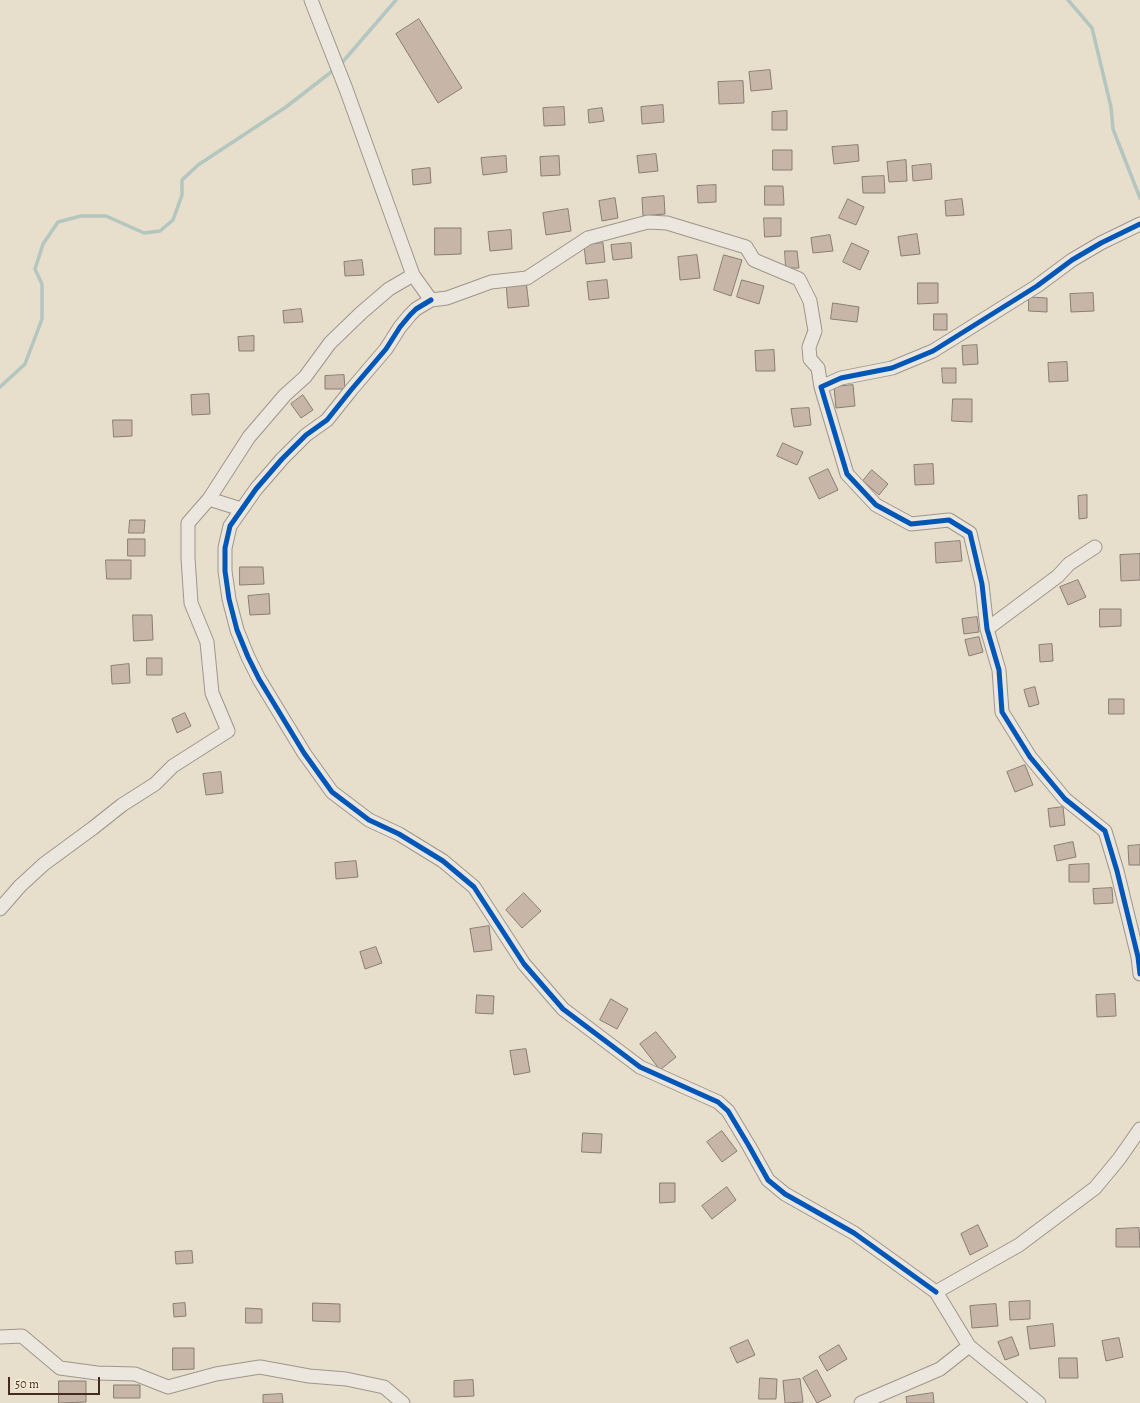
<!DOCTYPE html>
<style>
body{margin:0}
#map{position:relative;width:1140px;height:1403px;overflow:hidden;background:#e7decc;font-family:Alegreya,serif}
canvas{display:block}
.scale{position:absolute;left:8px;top:1377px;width:92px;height:18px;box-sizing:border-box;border:2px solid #452a20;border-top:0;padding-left:5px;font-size:12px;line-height:14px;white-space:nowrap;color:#452a20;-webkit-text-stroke:3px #f7ecd6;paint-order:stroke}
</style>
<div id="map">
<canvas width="1140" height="1403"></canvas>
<div class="scale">50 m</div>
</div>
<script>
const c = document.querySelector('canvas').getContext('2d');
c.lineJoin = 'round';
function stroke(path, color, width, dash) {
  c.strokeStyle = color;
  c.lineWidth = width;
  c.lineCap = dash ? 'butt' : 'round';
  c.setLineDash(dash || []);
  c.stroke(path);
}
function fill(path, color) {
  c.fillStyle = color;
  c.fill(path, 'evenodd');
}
stroke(new Path2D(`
 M1068 0 1092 28 1111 107 1113 129 1140 198
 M340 65 396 0
 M0 387 25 364 42 319V284L35 269 43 244 58 222 81 216H106L144 233 160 231 173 220 182 195V180L198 165 286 107 335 69`), '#b3c6bf', 3.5);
const building = new Path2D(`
 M419 19 462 88 438 103 396 34Z
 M770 70 772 89 751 91 749 72Z
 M743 81 744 103 719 104 718 82Z
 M663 105 664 122 642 124 641 107Z
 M564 107 565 125 544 126 543 108Z
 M602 108 604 121 589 123 588 110Z
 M787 111V130H772V112Z
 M858 145 859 161 834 164 832 147Z
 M773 150H792V170H773Z
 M656 154 658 171 639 173 637 156Z
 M506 156 507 172 483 175 481 158Z
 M559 156 560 175 541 176 540 157Z
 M906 160 907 181 889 182 887 162Z
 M931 164 932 179 913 181 912 166Z
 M430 168 431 183 413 185 412 170Z
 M884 176 885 193H863L862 177Z
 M716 185V202L698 203 697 186Z
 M765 186H783L784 205H765Z
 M664 196 665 214 643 216 642 198Z
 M615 198 618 218 602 221 599 201Z
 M848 199 864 207 856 225 839 218Z
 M962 199 964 215 946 216 945 201Z
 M568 209 571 231 546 235 543 213Z
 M764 218H781V236L765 237Z
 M435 228H461V254L435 255Z
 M511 230 512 249 490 251 488 232Z
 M917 234 920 254 901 256 898 237Z
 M830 235 833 251 813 253 811 238Z
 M603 243 605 262 586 264 584 245Z
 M631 243 632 258 613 260 611 245Z
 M852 243 869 251 860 270 843 262Z
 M785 251H797L799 268H786Z
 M697 255 700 278 680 280 678 257Z
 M724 255 742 260 731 296 714 290Z
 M362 260 364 275 345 276 344 262Z
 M607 280 609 298 589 300 587 282Z
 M742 280 764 286 759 304 737 297Z
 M526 281 529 306 508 308 506 283Z
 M918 283H938V303L918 304Z
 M1093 293 1094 311 1071 312 1070 294Z
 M1029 297 1047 298V312L1029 311Z
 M833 303 859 307 857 322 831 319Z
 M301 309 303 322 284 323 283 311Z
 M934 314H947V330H934Z
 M254 336V351H239L238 337Z
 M977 345 978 364 963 365 962 346Z
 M774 350 775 371H756L755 351Z
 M1067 362 1068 381 1049 382 1048 363Z
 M942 368H956V383H943Z
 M344 375 345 389H325V376Z
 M853 385 855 406 836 408 834 387Z
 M209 394 210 414 192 415 191 395Z
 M303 395 313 410 301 418 291 404Z
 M953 399H972V422L952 421Z
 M809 408 811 425 794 427 791 409Z
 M113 420H132V436L114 437Z
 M783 443 803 452 797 465 777 456Z
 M933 464 934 484 915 485 914 465Z
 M828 469 838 490 819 499 809 478Z
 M872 470 888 484 879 495 863 481Z
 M1087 495V518L1079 519 1078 496Z
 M130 520H145L144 533H129Z
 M128 539H145V556H128Z
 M960 541 962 561 936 563 935 543Z
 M1140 554V580L1121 581 1120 555Z
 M106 560H131V579H107Z
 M240 567H263L264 584 240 585Z
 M1078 580 1086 597 1068 605 1060 587Z
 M269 594 270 614 250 615 248 596Z
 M1100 609H1121V626L1100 627Z
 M133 615H152L153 640 134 641Z
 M977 617 979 632 964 634 962 619Z
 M979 637 983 652 969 656 965 640Z
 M1052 644 1053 661 1040 662 1039 645Z
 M147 658H162V675H147Z
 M129 664 130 683 112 684 111 666Z
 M1035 687 1039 704 1029 707 1024 690Z
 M1109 699H1124V714H1109Z
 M185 713 191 726 177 733 172 719Z
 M1025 765 1033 785 1015 792 1007 772Z
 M221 772 223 793 206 795 203 774Z
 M1063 807 1065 825 1050 827 1048 809Z
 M1073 842 1076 857 1057 861 1054 846Z
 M1140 845V865H1129L1128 846Z
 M356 861 358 877 336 879 335 863Z
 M1089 864V882H1069V865Z
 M1112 888 1113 903 1094 904 1093 889Z
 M524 893 541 911 522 928 506 910Z
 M489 926 492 950 474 952 470 929Z
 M376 947 382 963 365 969 360 952Z
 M1115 994 1116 1016 1097 1017 1096 995Z
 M477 995 494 996 493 1014 476 1013Z
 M611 999 628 1009 617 1029 600 1020Z
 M656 1032 676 1057 660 1070 640 1044Z
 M526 1049 530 1072 514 1075 510 1051Z
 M722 1131 737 1151 722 1162 707 1142Z
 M583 1133 602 1134 601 1153 582 1152Z
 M660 1183H675V1202L660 1203Z
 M727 1187 736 1200 712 1219 702 1206Z
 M978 1225 988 1246 970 1255 961 1234Z
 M1139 1228 1140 1247H1116V1229Z
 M192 1251 193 1263 176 1264 175 1252Z
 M1030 1301V1319L1010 1320 1009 1302Z
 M185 1303 186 1316 174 1317 173 1304Z
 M313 1303 340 1304V1322L313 1321Z
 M996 1304 998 1326 972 1328 970 1306Z
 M246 1308 262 1309V1323H246Z
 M1053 1324 1055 1346 1030 1349 1027 1327Z
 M1012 1337 1019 1355 1005 1360 998 1342Z
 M1119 1338 1123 1357 1106 1361 1102 1341Z
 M748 1340 755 1355 737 1363 730 1348Z
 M839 1345 847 1359 827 1371 819 1357Z
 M173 1348H194V1369L173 1370Z
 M1059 1358H1077L1078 1378H1060Z
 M817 1370 831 1396 817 1403 803 1378Z
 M760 1378 777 1379 776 1399H759Z
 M800 1379 803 1402 785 1403 783 1381Z
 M473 1380 474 1396 454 1397V1381Z
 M59 1381H86V1402L59 1403Z
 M114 1385H140V1398H114Z
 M933 1393 934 1403H907L906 1397Z
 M282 1394 283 1403H263V1395Z`);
fill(building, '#c7b5a8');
stroke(building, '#877e74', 1);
const minor = new Path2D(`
 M311 0 346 89 413 275 431 300 447 298 491 282 527 278 588 238 648 222 667 223 746 247 754 260 799 279 810 301 815 331 809 347 810 359 818 368 821 387
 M1140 224 1101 243 1072 260 1037 286 933 351 892 368 841 378 821 387 847 474 876 505 911 524 949 520 970 533 982 584 987 629 999 670 1002 712 1030 757 1065 799 1105 831 1117 871 1138 957 1140 974
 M431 300 416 309 410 315 400 327 386 349 351 390 327 420 306 435 282 459 256 489 230 526 225 548V571L229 599 237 630 248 657 259 679 304 753 332 792 369 820 399 834 443 861 474 887 524 964 563 1009 640 1067 718 1102 728 1111 749 1146 768 1180 785 1194 854 1233 936 1292
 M209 499 241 509
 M987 629 1058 576 1069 564 1095 547
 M0 909 20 886 44 864 93 828 122 805 155 784 173 766 228 731 212 693 207 642 191 603 188 558V523L209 499 249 437 285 395 305 377 330 343 361 313 389 289 413 275
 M0 1337 22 1336 60 1368 97 1373 135 1374 168 1387 216 1374 260 1367 309 1376 346 1379 384 1387 403 1403
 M969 1346 1039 1403
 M861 1403 940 1369 969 1346 936 1292 1019 1245 1095 1188 1119 1159 1140 1129`);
stroke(minor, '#9e968b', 15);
stroke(minor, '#ebe6de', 13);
stroke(new Path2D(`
 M1140 224 1101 243 1072 260 1037 286 933 351 892 368 841 378 821 387 847 474 876 505 911 524 949 520 970 533 982 584 987 629 999 670 1002 712 1030 757 1065 799 1105 831 1117 871 1138 957 1140 974
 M431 300 416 309 410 315 400 327 386 349 351 390 327 420 306 435 282 459 256 489 230 526 225 548V571L229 599 237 630 248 657 259 679 304 753 332 792 369 820 399 834 443 861 474 887 524 964 563 1009 640 1067 718 1102 728 1111 749 1146 768 1180 785 1194 854 1233 936 1292`), '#0057b8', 5);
</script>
